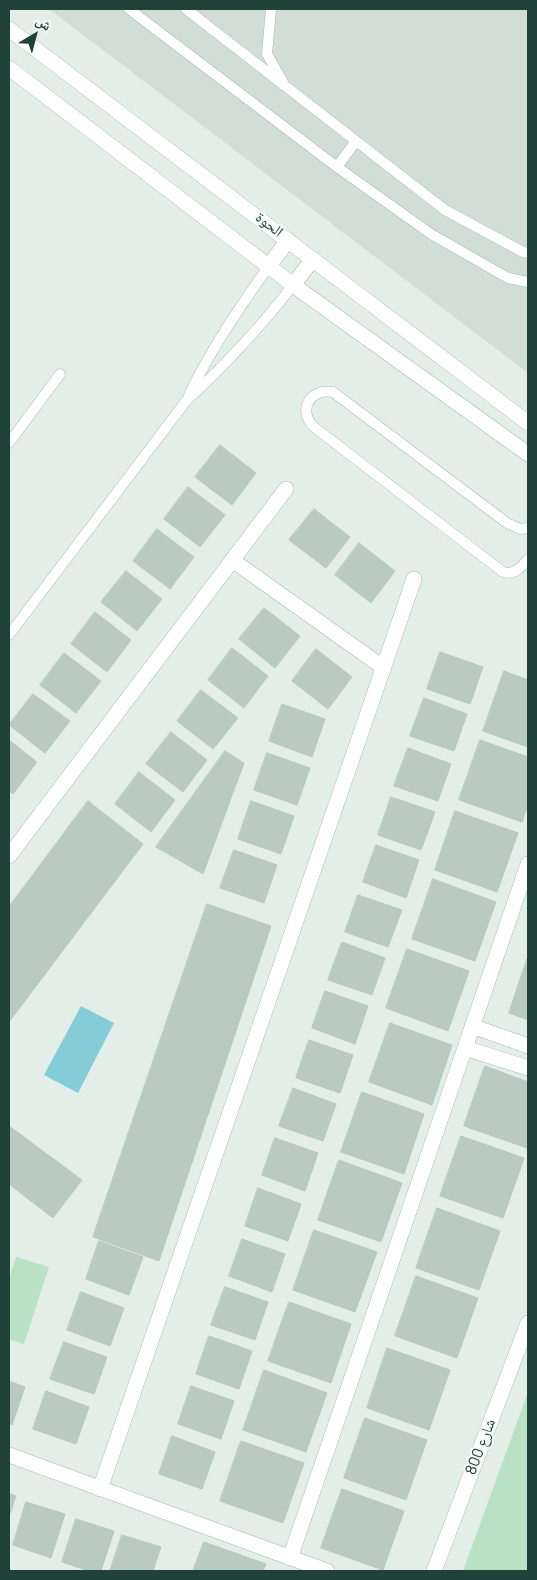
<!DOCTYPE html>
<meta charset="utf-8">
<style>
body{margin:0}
#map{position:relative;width:537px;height:1580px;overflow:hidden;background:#e3eee9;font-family:Manrope,"Noto Naskh Arabic",sans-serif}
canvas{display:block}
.frame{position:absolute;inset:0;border:10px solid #204239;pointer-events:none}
.north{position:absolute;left:10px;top:10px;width:50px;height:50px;-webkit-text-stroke:4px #f4faf7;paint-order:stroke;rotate:37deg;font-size:14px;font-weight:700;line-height:20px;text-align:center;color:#204239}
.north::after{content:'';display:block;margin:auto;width:18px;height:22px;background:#204239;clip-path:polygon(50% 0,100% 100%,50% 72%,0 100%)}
</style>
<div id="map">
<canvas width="537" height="1580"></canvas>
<div class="frame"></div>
<div class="north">ش</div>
</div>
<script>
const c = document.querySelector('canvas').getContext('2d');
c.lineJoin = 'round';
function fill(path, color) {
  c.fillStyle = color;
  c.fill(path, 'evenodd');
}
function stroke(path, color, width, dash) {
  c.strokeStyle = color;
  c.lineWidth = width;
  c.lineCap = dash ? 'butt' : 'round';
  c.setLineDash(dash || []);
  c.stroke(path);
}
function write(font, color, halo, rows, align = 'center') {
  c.font = font + ' Manrope,"Noto Naskh Arabic",sans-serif';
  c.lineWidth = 4.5;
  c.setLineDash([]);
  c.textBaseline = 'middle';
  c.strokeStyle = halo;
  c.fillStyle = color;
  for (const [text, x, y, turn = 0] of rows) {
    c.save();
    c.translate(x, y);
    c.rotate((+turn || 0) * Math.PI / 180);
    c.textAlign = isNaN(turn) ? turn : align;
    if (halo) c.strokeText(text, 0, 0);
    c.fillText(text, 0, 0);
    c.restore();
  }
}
fill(new Path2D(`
 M49 9H528V373Z`), '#d1ded8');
fill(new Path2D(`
 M16 1257 49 1267 24 1344 9 1339V1280Z
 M528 1392V1571H463Z`), '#b9e2c5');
fill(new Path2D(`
 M81 1006 114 1023 78 1093 44 1075Z`), '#85ccd9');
const building = new Path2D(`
 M220 445 256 473 232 505 195 477Z
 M188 487 225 515 200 547 164 519Z
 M314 509 350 537 326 568 289 540Z
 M157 529 194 557 170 589 133 561Z
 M359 543 395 571 371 603 335 575Z
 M126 571 162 599 137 631 101 602Z
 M264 608 300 636 275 668 239 639Z
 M95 612 131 640 107 672 71 644Z
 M232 648 268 676 244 708 208 680Z
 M316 649 352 677 328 709 292 681Z
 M440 652 483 667 470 704 427 689Z
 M64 653 101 681 76 713 40 685Z
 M504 671 528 680V747L483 731Z
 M201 690 238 718 213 749 177 721Z
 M33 694 70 721 45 753 9 725Z
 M424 698 467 714 454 751 410 736Z
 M282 704 325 719 312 757 269 741Z
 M171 732 207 760 183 792 146 764Z
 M9 740 37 762 13 794 9 791Z
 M480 740 528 757V804L522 822 459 800Z
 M408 748 451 764 438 801 394 786Z
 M225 751 244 763 203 874 156 847Z
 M267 753 310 768 297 805 254 790Z
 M139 772 175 800 151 832 115 804Z
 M391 797 435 812 421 850 378 835Z
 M88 801 143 844 9 1022V907Z
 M251 801 294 816 281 854 238 839Z
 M455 811 518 833 497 892 435 870Z
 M376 845 419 860 406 898 363 882Z
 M234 850 277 865 264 903 220 888Z
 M433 879 496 902 475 961 412 939Z
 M358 895 402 910 388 947 345 932Z
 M207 904 271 926 159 1261 93 1237Z
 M342 942 385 958 372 995 328 980Z
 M407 949 469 971 448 1031 386 1008Z
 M528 956V1020L509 1013Z
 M325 991 368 1006 355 1044 312 1028Z
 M390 1023 452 1045 432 1105 369 1082Z
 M309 1040 353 1055 340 1093 296 1078Z
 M485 1066 528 1082V1143L527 1148 464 1126Z
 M293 1088 336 1104 323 1141 279 1126Z
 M362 1092 424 1114 404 1174 341 1152Z
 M9 1126 82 1180 53 1218 9 1184Z
 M461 1136 524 1158 503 1218 440 1196Z
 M275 1138 318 1153 305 1191 262 1175Z
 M339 1160 402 1183 381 1242 318 1220Z
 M258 1188 301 1204 288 1241 245 1226Z
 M437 1208 500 1231 479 1290 416 1268Z
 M314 1230 377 1252 355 1312 293 1290Z
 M242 1239 285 1254 272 1292 229 1276Z
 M99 1241 143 1257 129 1295 86 1279Z
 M416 1276 478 1298 457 1358 395 1336Z
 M225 1287 268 1302 255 1340 211 1325Z
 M81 1292 124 1308 110 1346 67 1330Z
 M289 1302 351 1324 331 1383 268 1361Z
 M209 1336 252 1351 239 1389 196 1374Z
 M64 1342 107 1357 94 1394 50 1379Z
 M387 1348 450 1370 429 1430 367 1408Z
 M264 1370 327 1393 306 1452 243 1430Z
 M9 1381 25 1387 12 1425 9 1423Z
 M191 1386 234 1401 221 1439 178 1424Z
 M46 1391 89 1407 76 1444 33 1429Z
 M365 1418 427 1440 406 1500 344 1478Z
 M172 1436 215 1452 202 1489 159 1474Z
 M241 1441 304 1463 283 1523 220 1501Z
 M342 1489 404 1511 383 1570 321 1548Z
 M9 1493 16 1496 9 1517Z
 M26 1502 65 1514 51 1558 13 1545Z
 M76 1519 114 1531 101 1571H89L62 1562Z
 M122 1535 161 1547 153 1571H110Z
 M204 1542 266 1564 263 1571H193Z`);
fill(building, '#b8cac2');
stroke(building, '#b4c9c0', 1);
const service = new Path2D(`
 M129 9 337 167 431 234 508 278 528 282
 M186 9 445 210 523 252 528 253
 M271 9 267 54 283 82
 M337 167 356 141
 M189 395C211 349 239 308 269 266
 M9 443 60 374
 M528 528 520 529 507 523 333 392C310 388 297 410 314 427L503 572C515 575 521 568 528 559
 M9 635 186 401C225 365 261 327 293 285`);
const minor = new Path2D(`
 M9 29 528 423
 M9 68 293 285 528 454
 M269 266 288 240
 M293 285 313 259
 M232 560 384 668
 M9 856 286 489
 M472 1026 528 1046
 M465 1048 528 1068
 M9 1455 327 1571
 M100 1489 414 579
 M290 1558 528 864
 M434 1571 528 1323`);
stroke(service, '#a5b7b1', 11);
stroke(minor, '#a5b7b1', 16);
stroke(service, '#fff', 10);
stroke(minor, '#fff', 15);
write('15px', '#204239', '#f4faf7', [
 ["الحوة",269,225,37],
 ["شارع 800",481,1447,-69]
]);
</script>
